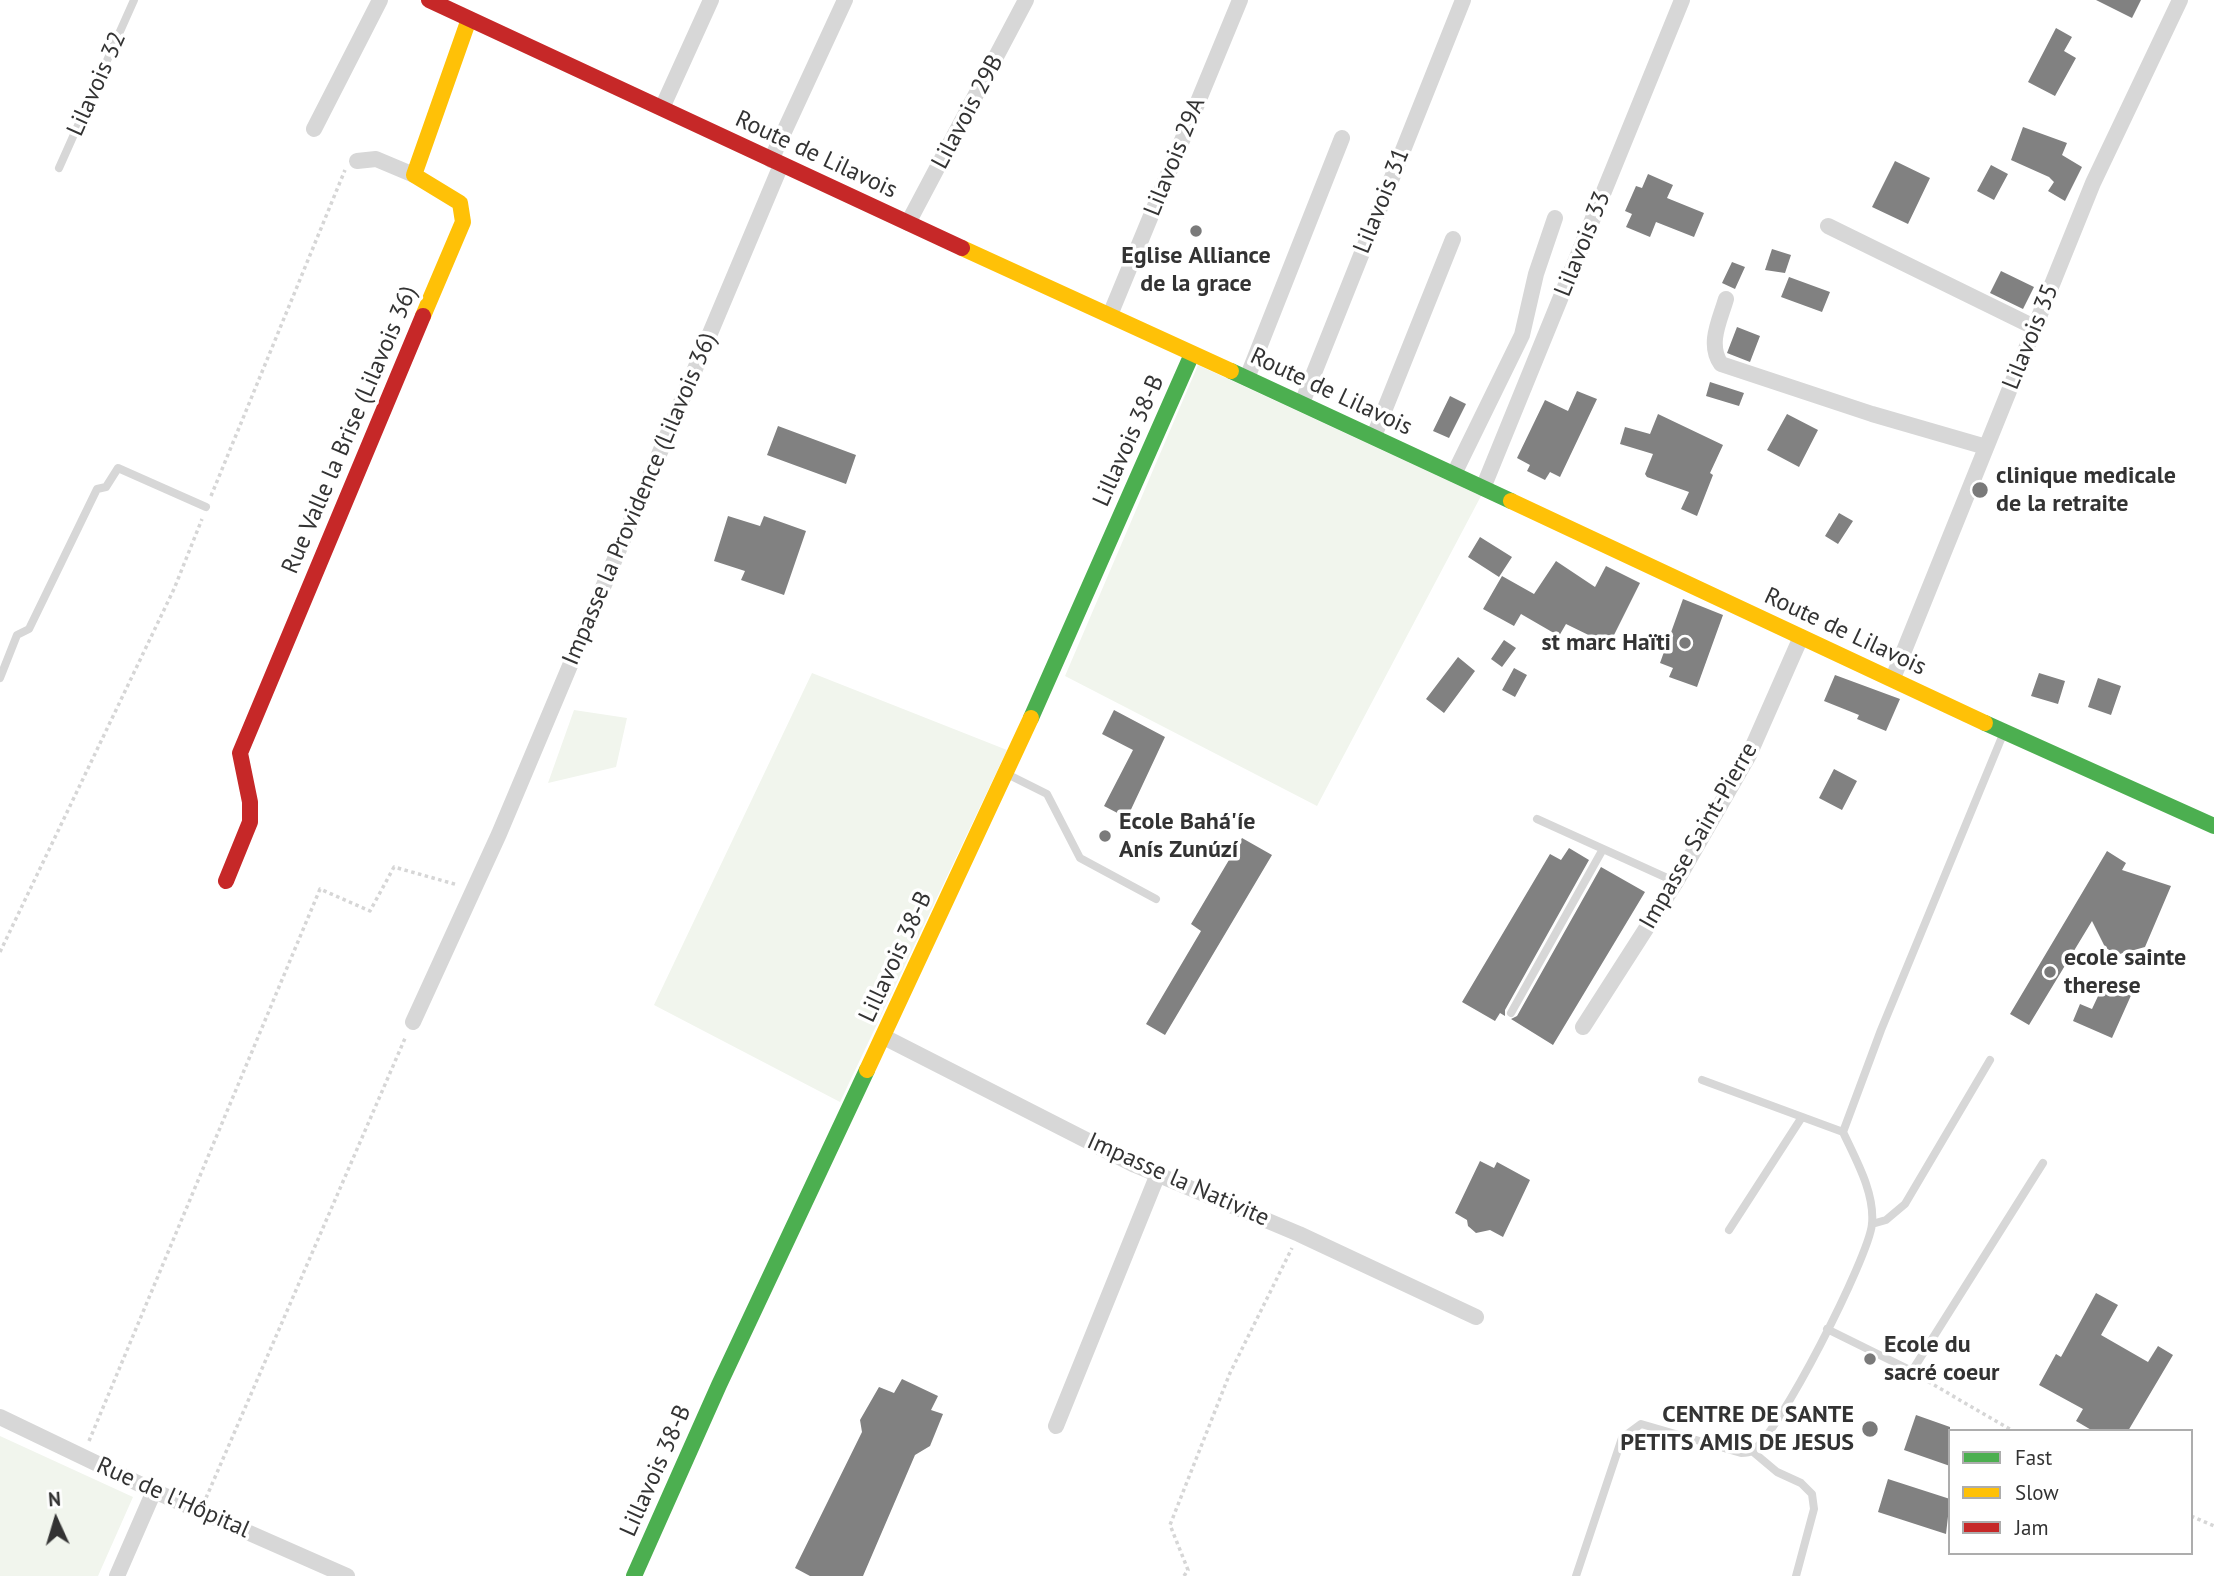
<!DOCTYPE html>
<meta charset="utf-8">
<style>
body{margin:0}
#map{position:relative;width:2214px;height:1576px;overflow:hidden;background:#fff;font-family:"PT Sans",sans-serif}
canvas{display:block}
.legend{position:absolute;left:1948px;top:1429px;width:245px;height:126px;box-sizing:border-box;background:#fff;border:2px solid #adadad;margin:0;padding:9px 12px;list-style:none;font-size:21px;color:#333}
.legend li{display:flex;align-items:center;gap:14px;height:35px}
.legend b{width:35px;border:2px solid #adadad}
.north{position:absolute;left:21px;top:1485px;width:70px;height:70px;-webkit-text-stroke:5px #fff;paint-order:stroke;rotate:356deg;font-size:19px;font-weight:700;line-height:28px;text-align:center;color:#333}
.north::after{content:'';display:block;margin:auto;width:24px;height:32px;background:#333;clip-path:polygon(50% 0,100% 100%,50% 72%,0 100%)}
</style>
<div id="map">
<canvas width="2214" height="1576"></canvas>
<ul class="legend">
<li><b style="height:9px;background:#4caf50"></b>Fast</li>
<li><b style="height:9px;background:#ffc107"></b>Slow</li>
<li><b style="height:9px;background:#c62828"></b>Jam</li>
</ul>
<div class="north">N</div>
</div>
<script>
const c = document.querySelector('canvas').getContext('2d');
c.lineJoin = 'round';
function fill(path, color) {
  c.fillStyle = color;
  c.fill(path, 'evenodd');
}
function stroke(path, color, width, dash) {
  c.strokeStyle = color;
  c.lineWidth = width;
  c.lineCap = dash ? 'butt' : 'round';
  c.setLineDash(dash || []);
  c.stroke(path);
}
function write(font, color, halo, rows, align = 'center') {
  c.font = font + ' "PT Sans",sans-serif';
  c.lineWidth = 7;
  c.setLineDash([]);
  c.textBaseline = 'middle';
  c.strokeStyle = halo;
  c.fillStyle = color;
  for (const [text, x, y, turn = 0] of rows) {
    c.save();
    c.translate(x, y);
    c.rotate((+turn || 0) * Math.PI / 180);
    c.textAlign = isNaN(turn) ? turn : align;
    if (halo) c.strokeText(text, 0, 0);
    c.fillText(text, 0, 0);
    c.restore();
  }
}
fill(new Path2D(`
 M1198 365 1481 496 1317 806 1065 676Z
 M812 673 1007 750 840 1102 654 1005Z
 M574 710 627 718 616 767 548 783Z
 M0 1436 133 1497 98 1576H0Z`), '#f1f5ed');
fill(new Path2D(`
 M2096 0H2141L2132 18Z
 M2056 28 2072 37 2064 51 2076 58 2055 96 2028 82Z
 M2023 127 2067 143 2062 155 2082 167 2065 201 2048 191 2054 182 2049 177 2011 160Z
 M1895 161 1930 178 1908 224 1872 207Z
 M1991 165 2008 174 1994 200 1977 191Z
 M1648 174 1673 185 1667 198 1704 213 1694 237 1656 222 1650 237 1626 227 1632 214 1625 211 1636 186 1642 188Z
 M1772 249 1791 255 1785 273 1765 270Z
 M1732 262 1745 267 1735 289 1722 283Z
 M2001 271 2034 287 2023 309 1990 293Z
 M1789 277 1830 292 1822 312 1781 297Z
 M1737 327 1760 336 1750 362 1727 353Z
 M1710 382 1744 393 1739 406 1706 396Z
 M1577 391 1597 399 1560 477 1550 472 1545 480 1527 471 1530 465 1517 458 1545 400 1568 411Z
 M1450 396 1466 404 1449 438 1433 431Z
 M1658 414 1723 445 1710 473 1713 475 1697 516 1681 509 1689 492 1647 477 1645 474 1653 454 1620 444 1625 427 1650 434Z
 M1787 414 1818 430 1799 467 1767 450Z
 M778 426 856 455 846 484 767 455Z
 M1839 513 1853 521 1838 544 1825 536Z
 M728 516 760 526 764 516 806 531 784 595 741 580 745 571 714 561Z
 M1480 537 1512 557 1499 577 1468 557Z
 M1556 561 1595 587 1606 566 1640 583 1609 645 1566 624 1559 636 1521 614 1514 626 1483 609 1502 576 1534 594Z
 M1683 599 1723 615 1697 687 1669 677 1673 668 1660 663Z
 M1504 640 1516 648 1502 667 1491 659Z
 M1458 657 1475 671 1444 713 1426 699Z
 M1514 668 1527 675 1515 697 1502 690Z
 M2039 673 2065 681 2058 704 2031 696Z
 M1835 675 1900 699 1886 731 1857 719 1859 715 1824 701Z
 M2098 678 2121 686 2111 715 2088 707Z
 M1114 710 1165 737 1127 818 1104 806 1133 750 1102 734Z
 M1834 769 1857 781 1842 810 1819 798Z
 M1242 838 1272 855 1165 1035 1146 1024 1201 931 1191 924Z
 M1569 848 1589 860 1505 1010V1016L1500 1013 1495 1021 1462 1002 1550 854 1561 860Z
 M2107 851 2126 863 2122 870 2171 886 2145 947 2116 955 2105 947 2092 921 2029 1025 2010 1014Z
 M1601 867 1645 892 1553 1045 1511 1019 1517 1016Z
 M2106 979 2133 991 2112 1038 2073 1021 2080 1004 2092 1009Z
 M1480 1161 1494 1168 1497 1162 1530 1180 1503 1237 1490 1230 1476 1233 1468 1226 1467 1220 1455 1213Z
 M2096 1293 2118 1305 2101 1335 2148 1362 2158 1346 2173 1355 2128 1431H2093L2076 1421 2083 1409 2039 1385 2056 1354 2061 1357Z
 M902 1379 938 1396 931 1410 943 1414 930 1446 915 1455 863 1576H810L795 1568 862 1432 860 1420 879 1387 894 1393Z
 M1916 1415 1950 1427V1466L1904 1450Z
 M1888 1479 1950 1499 1946 1534 1878 1512Z`), '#818181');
stroke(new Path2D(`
 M211 496 345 170
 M0 952 174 589 202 519
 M1922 1378 2013 1431
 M89 1441 320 889 370 911 394 867 458 885
 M206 1498 406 1036
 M2191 1516 2214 1526
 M1184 1576 1188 1570 1170 1525 1230 1373 1292 1248`), '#d6d6d6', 3.5, [3.5, 3.5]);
stroke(new Path2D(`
 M59 168 134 0
 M0 678 17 635 29 629 97 489 106 487 118 468 206 507
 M1009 775 1047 794 1080 858 1156 899
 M1537 819 1676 882
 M1511 1013 1603 849
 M1702 1080 1843 1132
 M1872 1224 1886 1220 1905 1204 1990 1060
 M1729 1230 1802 1117
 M1827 1329 1912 1371 2043 1163
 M1752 1451 1777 1472 1801 1483 1812 1494 1814 1509 1796 1576
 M1576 1576 1622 1438 1641 1424 1741 1453C1745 1453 1749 1453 1752 1451 1778 1436 1869 1257 1872 1224 1875 1193 1856 1160 1843 1132L1881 1030 2004 732`), '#d7d7d7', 8);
stroke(new Path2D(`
 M662 108 711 0
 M314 129 380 0
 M771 160 845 0
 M357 161 376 159 414 175
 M908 223 1026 0
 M1828 226 2034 327
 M1726 299C1720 320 1707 344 1721 364L1872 414 1986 447
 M1110 315 1240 0
 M1247 378 1342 138
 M1302 403 1463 0
 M1374 436 1453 239
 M1454 474 1522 335 1536 274 1555 218
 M1483 488 1682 0
 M1893 678 2093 183 2180 0
 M413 1022 499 834 781 165
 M1583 1027 1676 882 1749 755 1801 637
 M884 1037 1135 1165 1299 1234 1476 1317
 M0 1417 154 1491 347 1576
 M1056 1426 1158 1174
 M117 1576 154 1491`), '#d7d7d7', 16);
stroke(new Path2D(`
 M1231 371 1511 501
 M1031 718 1192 354
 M1985 723 2214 826
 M634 1576 719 1385 867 1070`), '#4caf50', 16);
stroke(new Path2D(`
 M962 248 1231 371
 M423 316 463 222 460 203 414 175 469 19
 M1511 501 1985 723
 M867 1070 1031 718`), '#ffc107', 16);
stroke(new Path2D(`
 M429 0 962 248
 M226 881 250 822V802L240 753 423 316`), '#c62828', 16);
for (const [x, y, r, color] of [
 [1196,231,7,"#7a7a7a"],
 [1980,490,9,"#7a7a7a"],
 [1685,643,7,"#7a7a7a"],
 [1105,836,7,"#7a7a7a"],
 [2050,972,7,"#7a7a7a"],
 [1870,1359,7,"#7a7a7a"],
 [1870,1429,9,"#7a7a7a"]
]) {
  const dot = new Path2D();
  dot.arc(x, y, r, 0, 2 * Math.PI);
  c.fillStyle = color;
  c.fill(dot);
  stroke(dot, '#fff', 2.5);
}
write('24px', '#333', '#fff', [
 ["Lilavois 32",97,84,-66],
 ["Lilavois 29B",968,112,-62],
 ["Route de Lilavois",816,155,25],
 ["Lilavois 29A",1175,157,-68],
 ["Lilavois 31",1382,201,-68],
 ["Lilavois 33",1583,244,-68],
 ["Lilavois 35",2031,337,-68],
 ["Route de Lilavois",1331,392,25],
 ["Rue Valle la Brise (Lilavois 36)",350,430,-67],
 ["Lillavois 38-B",1129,441,-66],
 ["Impasse la Providence (Lilavois 36)",640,499,-67],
 ["Route de Lilavois",1845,632,25],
 ["Impasse Saint-Pierre",1699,836,-60],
 ["Lillavois 38-B",896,957,-65],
 ["Impasse la Nativite",1178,1180,24],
 ["Lillavois 38-B",656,1471,-66],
 ["Rue de l'Hôpital",173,1498,24]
]);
write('bold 24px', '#333', '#fff', [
 ["Eglise Alliance",1196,256,"center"],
 ["de la grace",1196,284,"center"],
 ["clinique medicale",1996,476],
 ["de la retraite",1996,504],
 ["st marc Haïti",1671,643,"right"],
 ["Ecole Bahá'íe",1119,822],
 ["Anís Zunúzí",1119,850],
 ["ecole sainte",2064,958],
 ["therese",2064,986],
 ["Ecole du",1884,1345],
 ["sacré coeur",1884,1373],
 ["CENTRE DE SANTE",1854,1415,"right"],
 ["PETITS AMIS DE JESUS",1854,1443,"right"]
], 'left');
</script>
